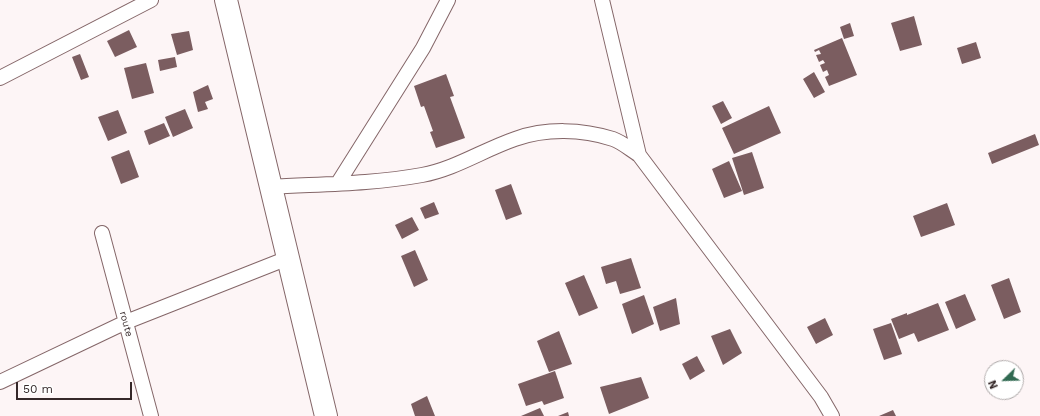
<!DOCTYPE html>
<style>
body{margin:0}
#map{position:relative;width:1040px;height:416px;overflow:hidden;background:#fdf5f6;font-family:"Work Sans",sans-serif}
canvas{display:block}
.north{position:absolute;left:984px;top:360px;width:40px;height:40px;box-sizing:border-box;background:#fff;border:1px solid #aea9a9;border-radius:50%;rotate:247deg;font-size:11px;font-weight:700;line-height:16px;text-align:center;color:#352829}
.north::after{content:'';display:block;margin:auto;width:14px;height:18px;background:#316a52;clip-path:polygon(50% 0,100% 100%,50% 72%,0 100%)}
.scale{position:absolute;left:16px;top:382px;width:116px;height:18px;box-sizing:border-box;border:2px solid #352829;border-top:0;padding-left:5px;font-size:12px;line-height:14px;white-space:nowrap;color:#352829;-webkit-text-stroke:3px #fff;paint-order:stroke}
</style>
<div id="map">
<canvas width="1040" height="416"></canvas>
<div class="north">N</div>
<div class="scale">50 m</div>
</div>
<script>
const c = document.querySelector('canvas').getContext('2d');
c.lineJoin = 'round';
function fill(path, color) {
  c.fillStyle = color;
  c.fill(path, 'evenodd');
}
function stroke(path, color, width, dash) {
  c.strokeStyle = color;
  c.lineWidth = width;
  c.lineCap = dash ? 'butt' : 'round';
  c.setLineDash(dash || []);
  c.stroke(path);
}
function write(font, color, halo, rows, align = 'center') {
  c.font = font + ' "Work Sans",sans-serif';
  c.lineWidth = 4;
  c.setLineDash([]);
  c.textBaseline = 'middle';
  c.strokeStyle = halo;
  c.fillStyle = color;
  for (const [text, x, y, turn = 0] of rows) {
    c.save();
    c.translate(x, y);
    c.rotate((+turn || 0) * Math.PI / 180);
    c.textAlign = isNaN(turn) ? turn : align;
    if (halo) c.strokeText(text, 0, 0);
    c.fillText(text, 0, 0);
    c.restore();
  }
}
fill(new Path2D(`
 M914 16 922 45 900 51 891 23Z
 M850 23 854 36 844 39 840 27Z
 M129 30 137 47 115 57 107 41Z
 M189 31 193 50 177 55 171 34Z
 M842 38 857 75 829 86 825 77 829 75 827 70 823 72 820 65 825 63 823 60 819 62 816 55 821 54 819 50 815 52 814 50Z
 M976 42 981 58 962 64 957 48Z
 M80 54 89 77 81 80 72 57Z
 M175 57 177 67 160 71 158 60Z
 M146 63 154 93 132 99 124 68Z
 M814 72 825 92 814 98 803 79Z
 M446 74 454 96 450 97 465 138 436 148 430 132 433 131 424 106 421 107 414 86Z
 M208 85 213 99 205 102 208 109 198 112 193 92Z
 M723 101 732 118 721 124 712 106Z
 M769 106 781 133 734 154 722 128Z
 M185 109 193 128 173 137 165 117Z
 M118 110 127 133 108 141 98 117Z
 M164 123 170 136 149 145 144 131Z
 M1035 134 1039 145 992 164 988 153Z
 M129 150 139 177 121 184 111 157Z
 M752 152 764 188 744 195 732 158Z
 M729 161 742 191 724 198 712 169Z
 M511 184 522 214 506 220 495 190Z
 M434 202 439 214 425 219 420 208Z
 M947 203 955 225 921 237 913 216Z
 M412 217 419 230 402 239 395 225Z
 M415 250 428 280 414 287 401 256Z
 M631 258 641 288 620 294 616 281 606 284 601 267Z
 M584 275 598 308 579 316 565 283Z
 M1009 278 1021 312 1004 319 991 285Z
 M965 294 976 320 956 329 945 302Z
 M644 295 654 324 632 334 622 304Z
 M676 298 680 324 660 331 653 307Z
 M938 303 949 330 918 342 914 333 899 339 891 319 907 313V315Z
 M825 318 833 335 816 344 807 327Z
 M891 323 902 354 884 360 873 329Z
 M730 329 742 353 723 365 711 336Z
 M559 331 572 364 549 372 537 341Z
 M697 356 705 371 690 380 682 364Z
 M555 371 564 398 544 405 542 401 526 406 518 384Z
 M641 377 649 398 609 414 600 387Z
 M427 396 435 416H415L411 404Z
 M540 408 544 416H521Z
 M893 410 896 416H879Z
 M568 412 569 416H558Z`), '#7b5d60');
const street = new Path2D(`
 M602 0 639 155 821 397 832 416
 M0 78 151 0
 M338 183 423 48 448 0
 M271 187C321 184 372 184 422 175 455 169 483 150 515 139 546 128 582 129 613 139 622 142 631 150 639 155
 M102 233 151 416
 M0 382 126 322 288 258`);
const primary = new Path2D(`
 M226 0 326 416`);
stroke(street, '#846668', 16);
stroke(primary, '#846668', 24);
stroke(street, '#fff', 14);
stroke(primary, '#fff', 22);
write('10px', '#352829', '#fff', [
 ["route",126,324,75]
]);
</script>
